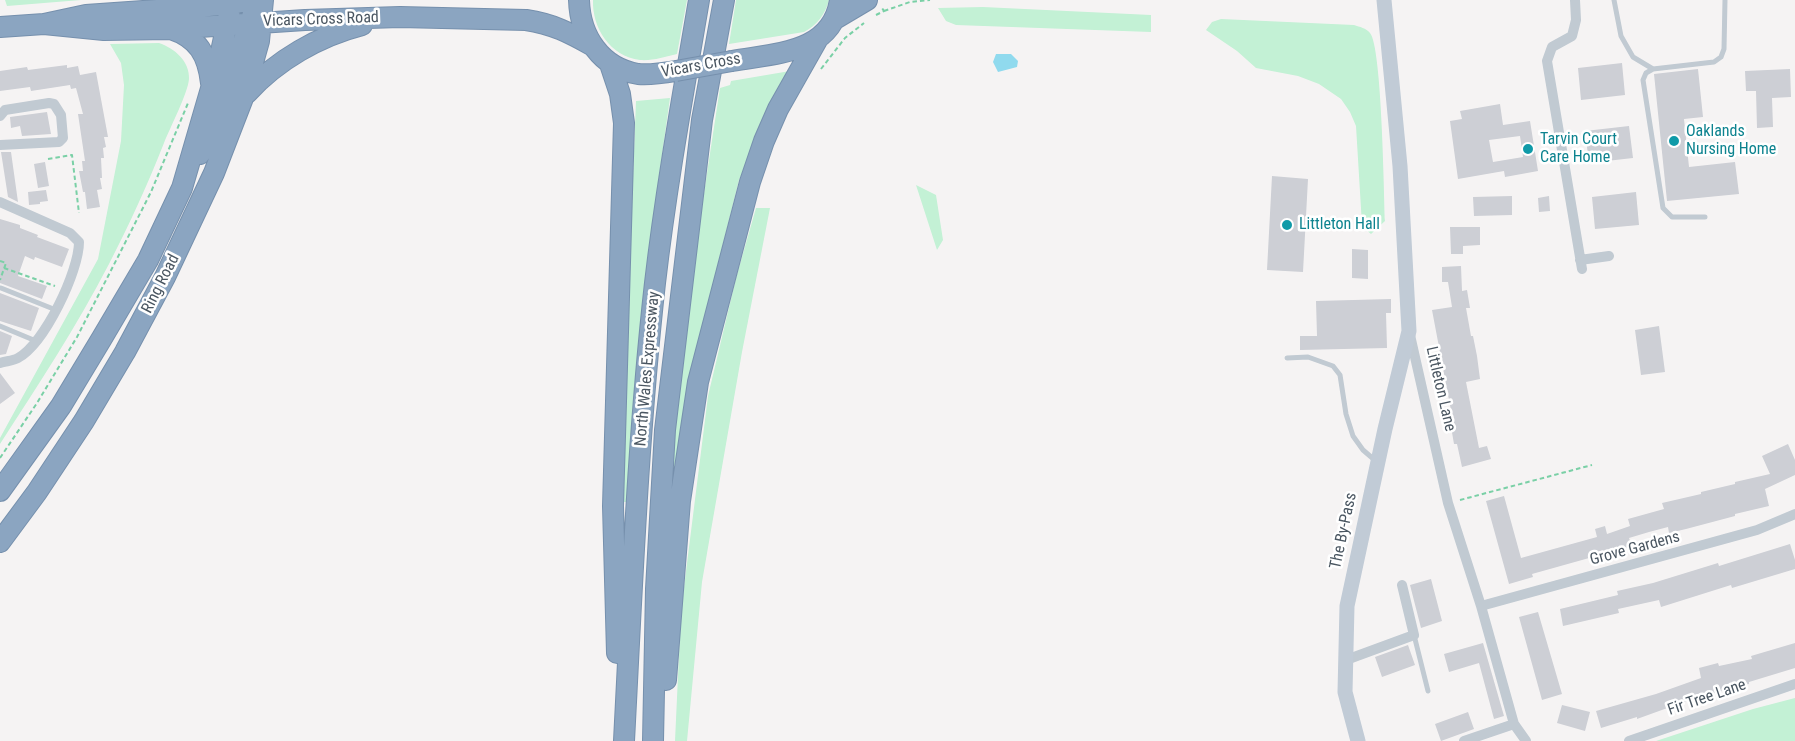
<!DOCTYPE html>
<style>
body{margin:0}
canvas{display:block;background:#f5f3f3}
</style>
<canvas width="1795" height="741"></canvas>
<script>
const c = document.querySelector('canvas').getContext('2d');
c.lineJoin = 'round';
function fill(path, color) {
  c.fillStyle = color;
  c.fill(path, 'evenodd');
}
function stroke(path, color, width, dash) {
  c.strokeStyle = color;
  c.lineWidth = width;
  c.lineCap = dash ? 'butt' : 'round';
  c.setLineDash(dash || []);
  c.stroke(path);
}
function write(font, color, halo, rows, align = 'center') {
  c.font = font + ' "Roboto Condensed",sans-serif';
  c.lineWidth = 5;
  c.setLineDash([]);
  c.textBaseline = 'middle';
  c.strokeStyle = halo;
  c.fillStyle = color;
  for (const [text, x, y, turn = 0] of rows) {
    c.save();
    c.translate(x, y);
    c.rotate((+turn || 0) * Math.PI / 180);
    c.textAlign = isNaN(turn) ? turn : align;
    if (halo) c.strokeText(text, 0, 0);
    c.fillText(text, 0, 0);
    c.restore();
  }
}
fill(new Path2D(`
 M5 0H81L7 6Z
 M593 0H687L677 54C665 57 652 61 640 60 610 56 592 28 593 0Z
 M736 0H829C825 15 817 25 804 32L729 44Z
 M983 7 1151 15V32L956 25 946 21 938 8Z
 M1221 19 1354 25C1360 27 1366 28 1370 33 1382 47 1384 194 1385 221L1371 234 1364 228 1362 225 1356 126 1350 112 1341 99 1319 84 1298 76 1256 68 1237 51 1206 30 1212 22Z
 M159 43C174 48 190 61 189 79 188 93 170 128 164 143 148 184 129 225 109 264 77 326 38 385 0 444V438L98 259 121 141 124 85 121 63 110 44Z
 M790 71 739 180 703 324 668 520C676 375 698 231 720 88L730 85 731 81Z
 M670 98 648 255 634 413 628 502H620L636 101Z
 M916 185 936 195 943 240 937 250Z
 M756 208H770L742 352 702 582 687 741H675L681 611 708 396 736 278Z
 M1795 698V741H1656L1753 709Z`), '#c3f1d5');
fill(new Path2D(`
 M996 54H1011L1018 61 1017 67 998 72 993 62Z`), '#90daee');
fill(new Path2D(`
 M1622 63 1625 95 1581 100 1578 68Z
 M67 65V68L78 66 80 75 96 72 108 137H104L106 147 103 148 104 158H101L102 178H100L102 189 97 190 100 207 87 209 85 192H83L79 171H83L82 161H85L78 114H83L76 88 71 89 70 85 31 91 30 87 0 91V71L27 67 28 70Z
 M1698 69 1703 117 1684 119 1689 167 1735 162 1739 194 1667 201 1654 74Z
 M1790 69 1791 97 1772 98 1773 127 1757 128 1756 91H1746L1745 71Z
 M1500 104 1503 125 1530 121 1538 171 1505 177 1504 171 1458 179 1450 121 1462 119 1460 111ZM1520 136 1523 157 1493 162 1489 140Z
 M47 112 51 134 22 136 20 126 11 128 10 117Z
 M1629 126 1633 158 1589 163 1585 131Z
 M1 152H11L18 202 8 197Z
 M45 162 49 186 38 188 34 164Z
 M1272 176 1308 179 1303 272 1267 270Z
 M46 190 48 201 40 202V204L29 205 28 192Z
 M1636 192 1639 225 1595 229 1592 197Z
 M1512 196V215L1474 216 1473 197Z
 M1549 196 1550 211 1539 212 1538 198Z
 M0 219 20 225V228L38 235 37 237 69 249 62 267 35 257 34 260 25 256 18 276 47 286 42 299 0 283Z
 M1450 227H1480V245L1463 246V254H1451Z
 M1352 249 1368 250V279L1352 278Z
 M1461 266 1462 291 1467 290 1470 308H1466L1471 336H1473L1477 356 1480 379 1466 382 1479 448 1487 446 1491 459 1462 467 1457 444H1454L1450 421H1453L1432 310 1452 307 1448 282H1442V267Z
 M0 293 39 308 31 331 0 321Z
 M1391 299V313H1386L1387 348 1300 350V336H1317L1316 301Z
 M1659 326 1665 372 1641 375 1635 330Z
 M0 331 12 336 6 354 0 355Z
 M0 373 15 393 0 404Z
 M1788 444 1795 460V475L1765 489 1769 506 1735 514V516L1686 529 1669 533 1668 527 1649 532 1629 538 1632 546 1532 574 1533 577 1509 584 1486 501 1504 496 1521 558 1597 537 1595 529 1605 526 1607 534 1630 526 1628 519 1664 509 1662 503 1701 494V492L1735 484V482L1770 474 1762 456Z
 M1790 544 1795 560V569L1732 588 1731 585 1661 607 1659 600 1618 609 1619 613 1563 626 1560 609 1618 595 1617 591 1653 583 1718 563 1719 566Z
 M1431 579 1442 621 1421 628 1410 585Z
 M1538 612 1562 694 1542 700 1519 617Z
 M1483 643 1504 716 1494 719 1479 663 1449 672 1444 654Z
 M1795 643V668L1749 682V684L1695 698 1637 719V717L1601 728 1596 711 1656 694 1701 678 1699 668 1718 663 1719 666 1752 659 1751 656Z
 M1408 645 1415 665 1382 677 1375 657Z
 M1562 705 1590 712 1585 731 1557 723Z
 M1468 712 1474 729 1441 741 1435 724Z`), '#cdcfd5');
const highway = new Path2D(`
 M579 0C580 36 601 68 638 74 650 75 664 73 676 71
 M835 19 867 0
 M44 24 104 30 169 29 305 20 400 17 526 20C553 24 570 33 593 46
 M0 27 44 24 86 15 200 7 257 0
 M171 29C198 38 208 55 211 83
 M732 61C775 53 832 54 840 0
 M610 64 620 94 624 123 613 506 617 653
 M247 93C277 60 319 36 362 25
 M200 154 214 127 253 14
 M0 491 61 406 102 338 148 260 182 188 219 61 232 0
 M0 542 37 492 84 421 125 352 165 277 214 173 243 98 259 41 263 0
 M666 680 680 501 698 382 750 182 764 141 778 109 817 40
 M624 741C632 588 638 435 655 283 666 188 683 94 699 0
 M653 741 656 589 665 430 702 120 724 0`);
stroke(highway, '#7690ad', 22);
stroke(new Path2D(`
 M884 11 910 2 930 0
 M876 15 884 11 882 8
 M821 69 845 38 864 23
 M48 159 72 155 79 213
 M0 261 6 263 0 280
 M4 268 55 286
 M0 458 37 403 77 337 151 192 188 103
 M1460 500 1592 465`), '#7ad0a6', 2, [4.5, 3]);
stroke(new Path2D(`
 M1614 0 1621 36 1633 57 1653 69
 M1705 217H1672L1663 208 1643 80 1646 73 1653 69 1714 62 1721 57 1724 49 1725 0
 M1 288 56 310
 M0 326 36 341
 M1287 358 1308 357 1333 366 1340 375 1346 414 1353 436 1363 450 1377 462
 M1414 635 1428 691`), '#c1cad2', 5);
stroke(new Path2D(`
 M1575 0 1576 20 1572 36 1552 47 1547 61 1582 269
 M0 116 5 110 49 103 54 104 61 115 63 138 59 142 0 145
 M0 202 70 233 79 242C79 271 45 343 18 358 13 361 6 361 0 363
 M1580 260 1609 256
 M1410 335 1448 503 1481 606 1514 724 1464 741
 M1481 606 1757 530 1795 514
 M1346 660 1414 635 1402 585
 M1514 724 1526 741
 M1629 741 1795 684`), '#c1cad2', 10);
stroke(new Path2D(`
 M1358 741 1345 692 1347 606 1385 429 1409 331 1400 166 1384 0`), '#c1cbd6', 15);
stroke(highway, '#8ba5c1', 20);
const highwayBridge = new Path2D(`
 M676 71 732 61`);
stroke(highwayBridge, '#7690ad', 22, []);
stroke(highwayBridge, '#8ba5c1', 20);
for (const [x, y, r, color] of [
 [1674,141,6,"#0f9aa8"],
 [1528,149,6,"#0f9aa8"],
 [1287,225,6,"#0f9aa8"]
]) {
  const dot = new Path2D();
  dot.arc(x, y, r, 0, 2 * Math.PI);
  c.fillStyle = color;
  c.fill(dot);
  stroke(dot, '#fff', 2);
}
write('16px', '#4a5661', '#fff', [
 ["Vicars Cross Road",321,20,-2],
 ["Vicars Cross",701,66,-10],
 ["Ring Road",161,284,-63],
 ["North Wales Expressway",648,369,-85],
 ["Littleton Lane",1440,389,77],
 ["The By-Pass",1344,531,-78],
 ["Grove Gardens",1635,549,-15],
 ["Fir Tree Lane",1707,698,-19]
]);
write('16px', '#0d838f', '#fff', [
 ["Oaklands",1686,132],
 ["Nursing Home",1686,150],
 ["Tarvin Court",1540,140],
 ["Care Home",1540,158],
 ["Littleton Hall",1299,225]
], 'left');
</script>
